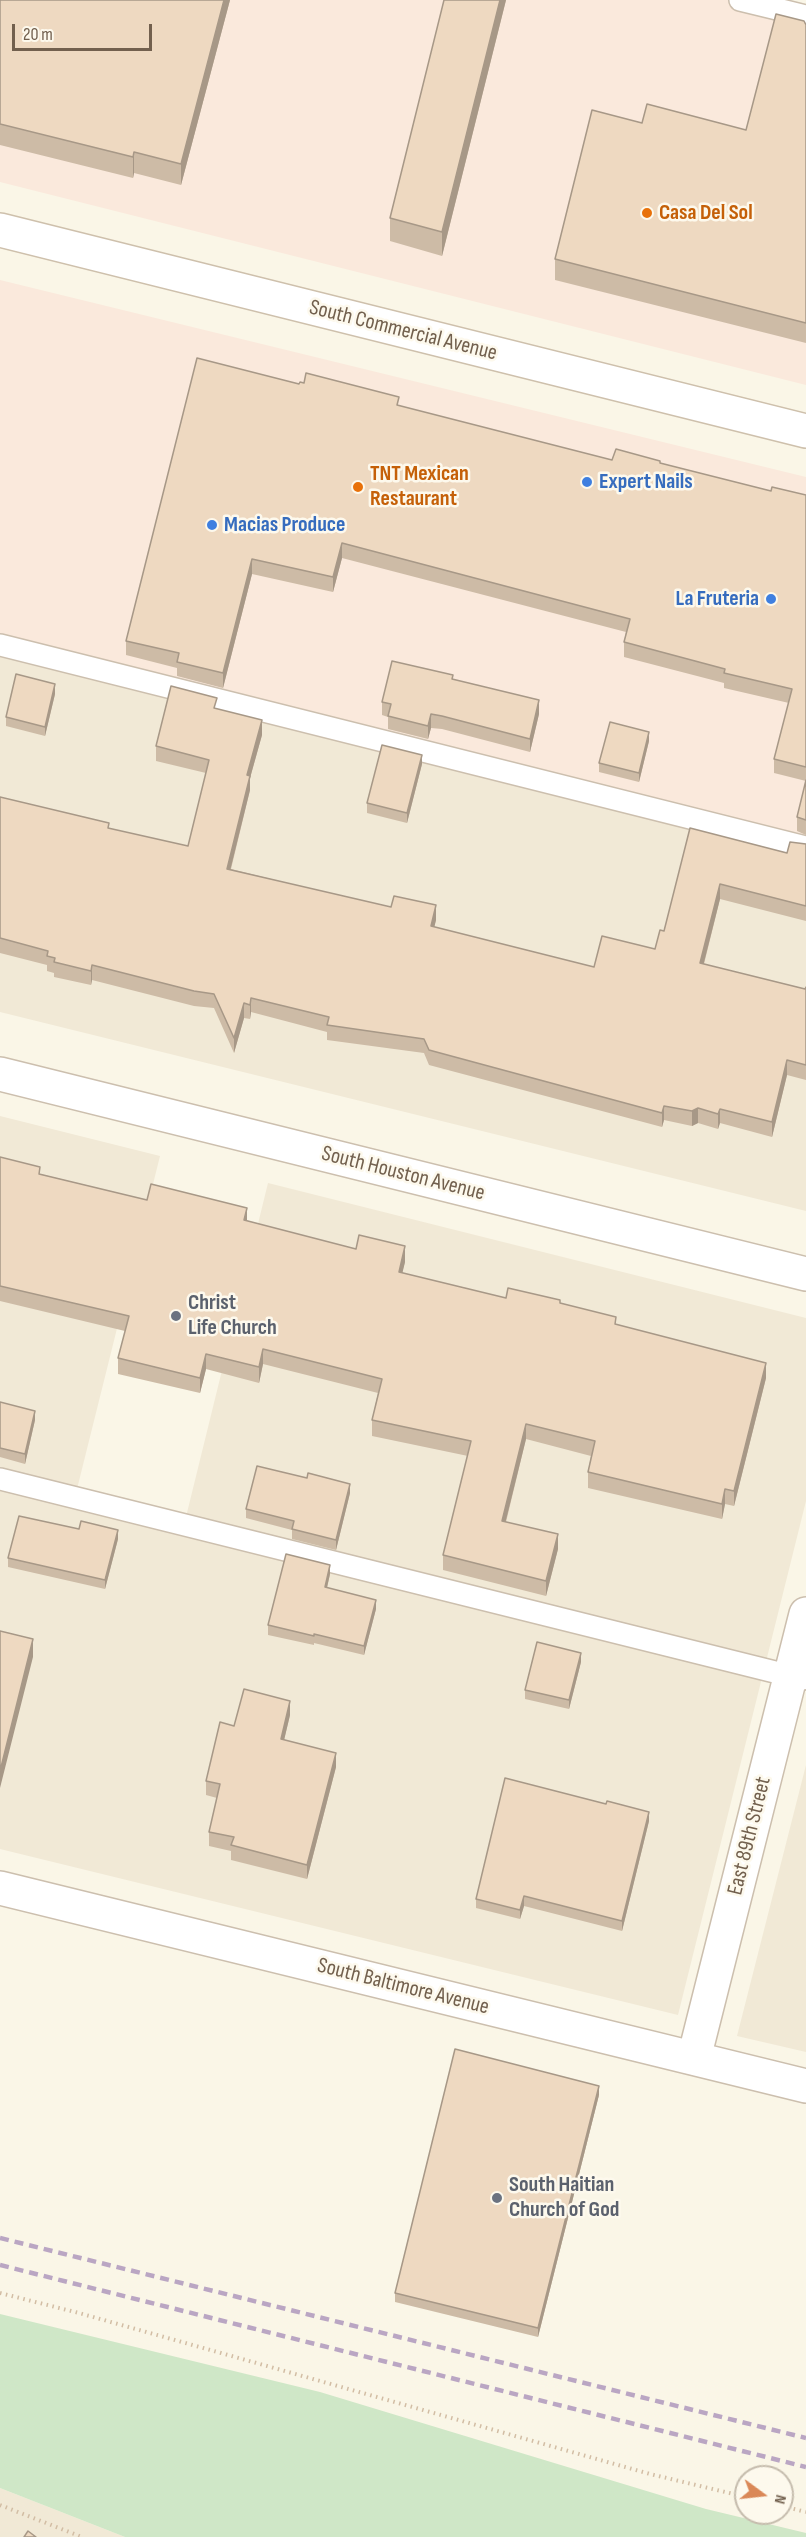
<!DOCTYPE html>
<style>
body{margin:0}
#map{position:relative;width:806px;height:2537px;overflow:hidden;background:#faf6e7;font-family:"Sofia Sans Condensed",sans-serif}
canvas{display:block}
.north{position:absolute;left:734px;top:2465px;width:60px;height:60px;box-sizing:border-box;background:#fdf9ed;border:2px solid #c5bcad;border-radius:50%;rotate:105deg;font-size:16px;font-weight:700;line-height:24px;text-align:center;color:#72604e}
.north::after{content:'';display:block;margin:auto;width:21px;height:27px;background:#da8857;clip-path:polygon(50% 0,100% 100%,50% 72%,0 100%)}
.scale{position:absolute;left:12px;top:24px;width:140px;height:27px;box-sizing:border-box;border:3px solid #72604e;border-top:0;padding-left:8px;font-size:18px;line-height:21px;white-space:nowrap;color:#72604e;-webkit-text-stroke:4px #fdf9ed;paint-order:stroke}
</style>
<div id="map">
<canvas width="806" height="2537"></canvas>
<div class="north">N</div>
<div class="scale">20 m</div>
</div>
<script>
const c = document.querySelector('canvas').getContext('2d');
c.lineJoin = 'round';
function fill(path, color) {
  c.fillStyle = color;
  c.fill(path, 'evenodd');
}
function stroke(path, color, width, dash) {
  c.strokeStyle = color;
  c.lineWidth = width;
  c.lineCap = dash ? 'butt' : 'round';
  c.setLineDash(dash || []);
  c.stroke(path);
}
function write(font, color, halo, rows, align = 'center') {
  c.font = font + ' "Sofia Sans Condensed",sans-serif';
  c.lineWidth = 5;
  c.setLineDash([]);
  c.textBaseline = 'middle';
  c.strokeStyle = halo;
  c.fillStyle = color;
  for (const [text, x, y, turn = 0] of rows) {
    c.save();
    c.translate(x, y);
    c.rotate((+turn || 0) * Math.PI / 180);
    c.textAlign = isNaN(turn) ? turn : align;
    if (halo) c.strokeText(text, 0, 0);
    c.fillText(text, 0, 0);
    c.restore();
  }
}
fill(new Path2D(`
 M0 645 806 847V1211L0 1012Z
 M0 1116 160 1156 75 1497 184 1525 268 1183 806 1318V1501L678 2015 0 1849Z
 M806 1765V2052L737 2036Z
 M0 2488 125 2537H0Z`), '#f1e9d6');
fill(new Path2D(`
 M0 0H740L806 16V385L0 182Z
 M0 280 806 477V847L0 645Z`), '#fae9dc');
fill(new Path2D(`
 M0 2314 320 2392 706 2509 806 2533V2537H125L0 2488Z`), '#cfe7c7');
const lane = new Path2D(`
 M740 0 806 16
 M0 645 806 847
 M0 1479 803 1679`);
const street = new Path2D(`
 M0 1074 806 1274
 M0 1888 806 2086
 M694 2058 806 1614`);
const secondary = new Path2D(`
 M0 230 806 431`);
stroke(lane, '#ccbfae', 24);
stroke(street, '#ccbfae', 36);
stroke(secondary, '#cec0ac', 36);
stroke(new Path2D(`
 M0 2293 79 2313 650 2474 746 2497
 M0 2505 82 2537
 M782 2506 806 2512`), '#d2bda4', 4, [1.5, 4.5]);
stroke(lane, '#fff', 21);
stroke(street, '#fff', 33);
stroke(secondary, '#fff', 33);
stroke(new Path2D(`
 M0 2238 806 2438
 M0 2265 806 2467`), '#baa6c3', 4.5, [9, 6]);
fill(new Path2D(`
 M0 0H230L181 185 134 173 133 178 0 145Z
 M444 0H506L442 256 390 241V218Z
 M806 25V343L555 280V259L642 123 746 130Z
 M299 384 399 406 612 460 660 463 771 491 806 495V835L797 831V817L806 781 774 773V759L789 703 724 688V683L624 657V642L626 632 342 558 333 592 252 574 223 688 177 676V668L126 655V641Z
 M453 680 539 714 530 752 442 729 431 728 428 739 388 729V717L382 715V702Z
 M55 694 45 736 6 726V717Z
 M217 709 262 735 250 778V790L231 869 436 920 434 927 594 967 655 949 664 931 690 828 787 853 806 844V921L720 899 704 964 805 989 806 987V1080L787 1075 772 1137 720 1123 718 1129 698 1123 692 1126 664 1120 662 1127 429 1065 424 1053 327 1040V1032L251 1012 250 1019 244 1018 234 1053 214 1008 194 1006 92 980 91 985 54 977V973L47 971V965L0 953V797L109 829 188 846 206 773 156 761V746Z
 M649 741 639 782 599 772V763Z
 M422 764 407 823 367 813V803Z
 M0 1157 40 1174 147 1200 247 1221 405 1262 402 1273 506 1298 560 1303 616 1325 766 1378 734 1506 725 1504 722 1519 588 1488V1472L591 1456 526 1439 506 1522 558 1549 546 1596 443 1570V1555L468 1456 372 1436V1420L378 1393 263 1364 259 1383 206 1369 200 1393 118 1374V1358L125 1331 0 1301Z
 M0 1402 35 1420 25 1464 0 1457Z
 M350 1493 336 1550 292 1539V1530L246 1518V1509Z
 M79 1529 118 1539 105 1589 8 1567V1558Z
 M330 1574 327 1588 376 1609 364 1655 314 1643V1645L268 1635V1625Z
 M581 1662 569 1709 525 1699V1690Z
 M290 1715 284 1740 336 1767 307 1879 231 1860V1851L209 1846V1832L217 1798 206 1795V1781L234 1726Z
 M606 1804 649 1821 622 1931 524 1906 520 1919 476 1908V1899Z
 M599 2095 538 2337 395 2302V2293Z`), '#cdbba6');
fill(new Path2D(`
 M224 0H230L181 185V164Z
 M500 0H506L442 256V232Z
 M134 152V173L133 178V157Z
 M342 543V558L333 592V577Z
 M252 559V574L223 688V673Z
 M55 684V694L45 736V727Z
 M539 700V714L530 752V739Z
 M431 714V728L428 739V726Z
 M262 720V735L250 778V790L227 883V869L247 775Z
 M649 732V741L639 782V773Z
 M422 755V764L407 823V813Z
 M720 884V899L700 978V963Z
 M436 905V920L431 941V926Z
 M92 965V980L91 985V971Z
 M251 998V1012L250 1019V1005Z
 M244 1003V1018L234 1053V1038Z
 M787 1060V1075L772 1137V1122Z
 M664 1106V1120L662 1127V1113Z
 M698 1108V1123L692 1126V1111Z
 M720 1109V1123L718 1129V1114Z
 M247 1208V1223L244 1220Z
 M405 1246V1262L399 1287V1272Z
 M263 1349V1364L259 1383V1367Z
 M206 1354V1369L200 1393V1378Z
 M766 1363V1378L734 1506V1491Z
 M35 1411V1420L25 1464V1454Z
 M526 1424V1439L502 1536V1521Z
 M350 1484V1493L336 1550V1540Z
 M725 1489V1504L722 1519V1504Z
 M118 1530V1539L105 1589V1580Z
 M558 1534V1549L546 1596V1581Z
 M330 1565V1574L325 1596V1587Z
 M376 1600V1609L364 1655V1646Z
 M33 1639V1657L0 1788V1771Z
 M581 1653V1662L569 1709V1700Z
 M290 1701V1715L281 1753V1739Z
 M336 1753V1767L307 1879V1865Z
 M649 1812V1821L622 1931V1921Z
 M524 1896V1906L520 1919V1910Z
 M599 2086V2095L538 2337V2328Z`), '#a79887');
const building = new Path2D(`
 M0 0H224L181 164 134 152 133 157 0 124Z
 M444 0H500L442 232 390 218Z
 M776 14 804 21 806 25V323L555 259 592 110 642 123 647 104 746 130Z
 M197 358 299 384 300 382 304 383 306 373 399 397 397 405 612 460 616 449 660 461V463L771 491 772 487 806 495V767L774 759 792 689 724 673 725 669 624 642 630 619 342 543 333 577 252 559 223 673 177 662 179 653 126 641Z
 M392 661 453 675 452 679 539 700 530 739 442 716 431 714 428 726 388 716 391 704 382 702Z
 M16 674 55 684 45 727 6 717Z
 M171 686 217 698 214 708 262 720 247 775 250 776 227 869 391 907 394 896 436 905 431 926 594 967 602 936 655 949 660 930 664 931 690 828 787 853 790 842 806 844V906L720 884 700 963 805 989 806 987V1065L787 1060 772 1122 720 1109 718 1114 698 1108 692 1111 664 1106 662 1113 429 1050 424 1039 327 1025 329 1017 251 998 250 1005 244 1003 234 1038 214 994 194 991 92 965 91 971 54 962 55 958 47 956 48 951 0 938V797L109 823 108 828 188 846 209 760 156 746Z
 M610 722 649 732 639 773 599 763Z
 M382 745 422 755 407 813 367 803Z
 M806 780V820L797 817Z
 M0 1157 40 1167 39 1174 147 1200 151 1184 247 1208 244 1220 356 1249 359 1235 405 1246 399 1272 506 1298 508 1288 560 1300V1303L616 1317 615 1324 766 1363 734 1491 725 1489 722 1504 588 1472 595 1441 526 1424 502 1521 558 1534 546 1581 443 1555 471 1441 372 1420 382 1379 263 1349 259 1367 206 1354 200 1378 118 1358 129 1316 0 1286Z
 M0 1402 35 1411 25 1454 0 1448Z
 M257 1466 307 1478 308 1473 350 1484 336 1540 292 1529 294 1521 246 1509Z
 M19 1516 79 1529 81 1521 118 1530 105 1580 8 1558Z
 M286 1554 330 1565 325 1587 376 1600 364 1646 314 1634V1636L268 1625Z
 M0 1631 33 1639 0 1771Z
 M537 1642 581 1653 569 1700 525 1690Z
 M244 1689 290 1701 281 1739 336 1753 307 1865 231 1845 234 1837 209 1832 220 1784 206 1781 220 1722 234 1726Z
 M505 1778 606 1804 607 1801 649 1812 622 1921 524 1896 520 1910 476 1899Z
 M455 2049 599 2086 538 2328 395 2293Z
 M28 2531 36 2537H24Z`);
fill(building, '#eed9c1');
stroke(building, '#a79887', 1.5);
for (const [x, y, r, color] of [
 [647,213,6,"#e8710a"],
 [587,482,6,"#3f7fe0"],
 [358,487,6,"#e8710a"],
 [212,525,6,"#3f7fe0"],
 [771,599,6,"#3f7fe0"],
 [176,1316,6,"#6b7280"],
 [497,2198,6,"#6b7280"]
]) {
  const dot = new Path2D();
  dot.arc(x, y, r, 0, 2 * Math.PI);
  c.fillStyle = color;
  c.fill(dot);
  stroke(dot, '#fdf9ed', 2);
}
write('bold 22px', '#c56008', '#fdf9ed', [
 ["Casa Del Sol",659,213],
 ["TNT Mexican",370,474],
 ["Restaurant",370,499]
], 'left');
write('22px', '#72604e', '#fdf9ed', [
 ["South Commercial Avenue",403,331,14],
 ["South Houston Avenue",403,1174,14],
 ["East 89th Street",750,1836,-76],
 ["South Baltimore Avenue",403,1987,14]
]);
write('bold 22px', '#366cbe', '#fdf9ed', [
 ["Expert Nails",599,482],
 ["Macias Produce",224,525],
 ["La Fruteria",759,599,"right"]
], 'left');
write('bold 22px', '#5b616d', '#fdf9ed', [
 ["Christ",188,1303],
 ["Life Church",188,1328],
 ["South Haitian",509,2185],
 ["Church of God",509,2210]
], 'left');
</script>
